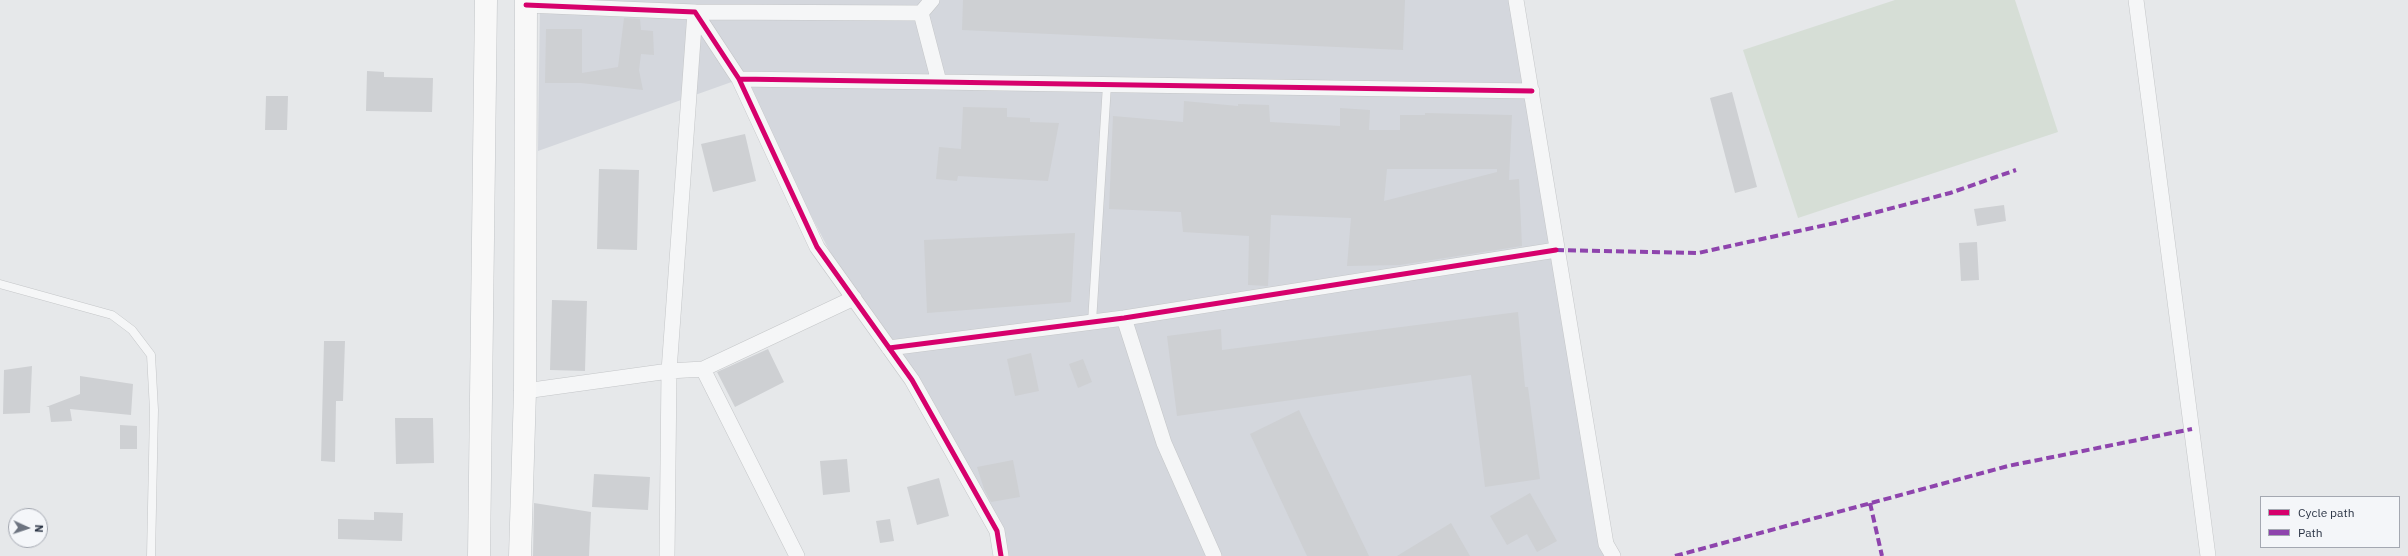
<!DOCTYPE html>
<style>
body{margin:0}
#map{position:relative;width:2408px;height:556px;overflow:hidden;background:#e6e8ea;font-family:"IBM Plex Sans",sans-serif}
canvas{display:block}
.legend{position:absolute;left:2260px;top:496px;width:140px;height:52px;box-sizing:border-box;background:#f4f6f9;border:1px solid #a4a8b1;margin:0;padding:5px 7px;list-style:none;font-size:12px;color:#2b3445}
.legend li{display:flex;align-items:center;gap:8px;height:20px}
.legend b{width:20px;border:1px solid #a4a8b1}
.north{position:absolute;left:8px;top:508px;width:40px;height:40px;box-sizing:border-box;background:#f4f6f9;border:1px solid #a4a8b1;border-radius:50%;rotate:93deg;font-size:11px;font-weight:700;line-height:16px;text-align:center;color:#2b3445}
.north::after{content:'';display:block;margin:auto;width:14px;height:18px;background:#6c737f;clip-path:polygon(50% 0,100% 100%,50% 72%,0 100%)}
</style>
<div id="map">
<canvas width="2408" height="556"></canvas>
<ul class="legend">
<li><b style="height:5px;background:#d6006c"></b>Cycle path</li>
<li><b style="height:5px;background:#8e44ad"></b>Path</li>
</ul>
<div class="north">N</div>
</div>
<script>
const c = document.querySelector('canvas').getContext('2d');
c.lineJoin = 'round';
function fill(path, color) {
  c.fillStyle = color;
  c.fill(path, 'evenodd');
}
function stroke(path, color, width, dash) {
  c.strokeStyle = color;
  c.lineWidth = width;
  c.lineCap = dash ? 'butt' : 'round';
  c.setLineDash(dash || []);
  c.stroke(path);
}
fill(new Path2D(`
 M540 0H1516L1615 556H1001L997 531 854 298 740 79 538 151Z`), '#d4d7dd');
fill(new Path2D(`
 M1895 0H2015L2058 132 1798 218 1743 50Z`), '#d6ded6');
fill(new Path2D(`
 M963 0H1405L1403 50 962 30Z
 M624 18 640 19 641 30 653 31 654 55 641 54 639 70 643 90 581 83H545L546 29H582V73L618 67Z
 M367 71 384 72V77L433 78 432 112 366 111Z
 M1732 92 1757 187 1735 193 1710 98Z
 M266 96H288L287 130H265Z
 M1184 101 1238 106V104L1269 105 1270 122 1340 126V108L1370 110 1369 130H1400V115H1425V113L1512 115 1509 180 1519 179 1522 246 1400 265 1347 266 1351 218 1271 215 1268 286 1248 285 1249 236 1183 232 1181 212 1109 209 1113 116 1183 122ZM1387 169H1497V172L1384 201Z
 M963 107 1007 108V117L1030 118V122L1059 123 1048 181 958 176 957 181 936 179 939 147 961 149Z
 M745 134 756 181 713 192 701 144Z
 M599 169 639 170 637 250 597 249Z
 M2004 205 2006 221 1977 226 1974 209Z
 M1075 233 1071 302 927 313 924 240Z
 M1977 242 1979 280 1961 281 1959 243Z
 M552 300 587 301 585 371 550 370Z
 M1518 312 1525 387H1528L1540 479 1485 487 1471 375 1177 416 1167 336 1221 329 1222 350Z
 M324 341H345L343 401H336L335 462 321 461Z
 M768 349 784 382 735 407 717 372Z
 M1031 353 1039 391 1015 396 1007 359Z
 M1083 359 1092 382 1078 388 1069 364Z
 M32 366 30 413 3 414 4 370Z
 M80 376 133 384 131 415 70 409 72 421 51 422 49 407H46L80 394Z
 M1299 410 1369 556H1307L1250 434Z
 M395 418H433L434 463 396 464Z
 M120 425 137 426V449H120Z
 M847 459 850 492 823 495 820 461Z
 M1013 460 1020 497 991 502 984 489 977 467Z
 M594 474 650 477 648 510 592 507Z
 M939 478 949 516 917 525 907 487Z
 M1530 493 1557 541 1537 552 1527 534 1507 545 1490 516Z
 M534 503 591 512 589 556H533Z
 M374 512 403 513 402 541 338 539V519L374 520Z
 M890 519 894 541 880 543 876 521Z
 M1451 523 1470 556H1397Z`), '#ced0d3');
const service = new Path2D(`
 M0 284 112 315 132 330 151 355 154 410 151 556
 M1092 322 1107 85`);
const minor = new Path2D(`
 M1516 0 1606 544 1613 556
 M2136 0 2208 556
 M526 5 695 12 739 79 817 247 912 380 997 531 1001 556
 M921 13 939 82
 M739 79 1532 91
 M1124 318 1164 443 1214 556
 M889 348 1124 318 1556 250
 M703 369 797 556
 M525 391 669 371 703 369 854 298
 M667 556 669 371 695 12 921 13 932 0`);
const primary = new Path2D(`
 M479 556 486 0
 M520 556 525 391 526 0`);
stroke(service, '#c4c6c8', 9);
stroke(minor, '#c4c6c8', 16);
stroke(primary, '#c2c5c8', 23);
stroke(service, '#f5f6f7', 8);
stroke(minor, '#f5f6f7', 15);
stroke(primary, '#f8f8f8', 22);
stroke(new Path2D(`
 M1556 250 1698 253 1835 223 1950 193 2016 170
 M1870 503 1882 556
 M1675 556 2008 466 2192 429`), '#8e44ad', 4, [8, 4]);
stroke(new Path2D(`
 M526 5 695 12 739 79 817 247 912 380 997 531 1001 556
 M739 79 1532 91
 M889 348 1124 318 1556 250`), '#d6006c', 5);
</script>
